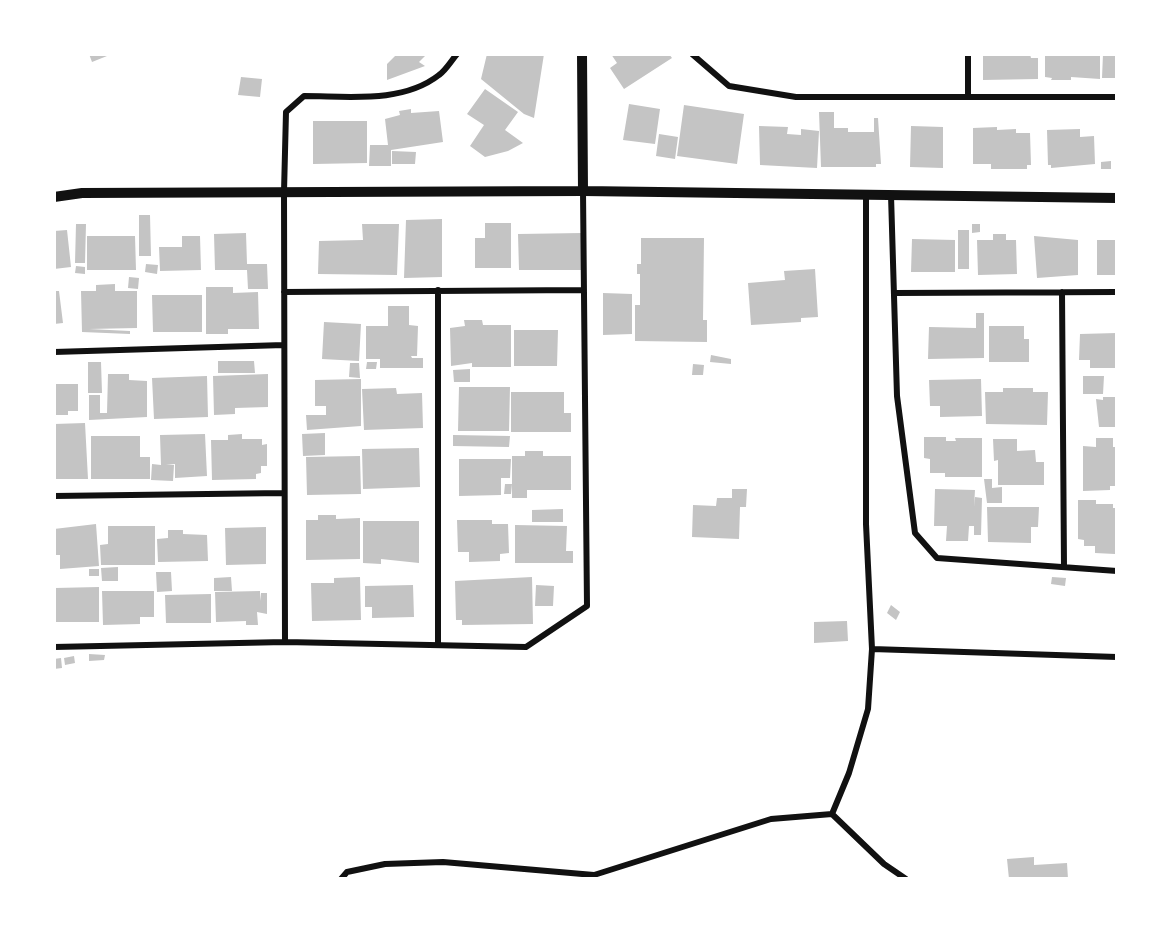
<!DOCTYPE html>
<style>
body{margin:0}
#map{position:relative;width:1171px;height:933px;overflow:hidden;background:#fff;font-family:Lato,sans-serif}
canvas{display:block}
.frame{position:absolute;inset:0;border:56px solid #fff;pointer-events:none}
</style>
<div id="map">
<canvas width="1171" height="933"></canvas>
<div class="frame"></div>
</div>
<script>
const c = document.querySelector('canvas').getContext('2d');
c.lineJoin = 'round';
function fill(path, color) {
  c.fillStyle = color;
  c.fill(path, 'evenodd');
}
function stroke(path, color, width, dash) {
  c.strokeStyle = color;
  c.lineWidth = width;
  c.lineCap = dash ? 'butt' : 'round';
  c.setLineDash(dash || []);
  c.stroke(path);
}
fill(new Path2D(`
 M89 54H112L92 62Z
 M397 54H427L419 62 425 66 387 80V64Z
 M487 54H544L534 118 524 114 481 79Z
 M611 54H669L672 58 624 89 610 68 617 63Z
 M983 54H1030L1031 58H1038V79L983 80Z
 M1045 54H1100V79L1071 77V80H1051L1052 78 1045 77Z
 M1103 54H1117V78H1102Z
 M241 77 262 79 260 97 238 95Z
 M485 89 518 112 505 130 523 143 508 151 485 157 470 146 484 125 467 114Z
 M629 104 660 109 655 144 623 140Z
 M684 105 744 114 737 164 677 156Z
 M411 109V113L439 111 443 142 391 150V166H369L370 145H388L385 119 400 115 399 111Z
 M819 112H834V128H848V132H874V118H878L881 164H876V167H821Z
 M313 121H367V163L313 164Z
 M759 126 788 127 787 134 801 135V129L819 131 817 168 760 165Z
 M911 126 943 127V168L910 167Z
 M997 127V130L1016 129V133H1030L1031 165H1027V169H991V164H973V128Z
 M1080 129V137L1094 136 1095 164 1051 168V165H1048L1047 130Z
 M659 134 678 137 675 159 656 156Z
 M392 151 416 152 415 164H392Z
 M1111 161V169H1101V162Z
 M139 215H150L151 256H139Z
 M442 219V277L404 278 406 220Z
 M485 223H511V268H475V238H485Z
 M76 224H86L85 263H75Z
 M362 224H399L397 275 318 274 319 241 363 240Z
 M972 224H980V232L972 233Z
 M67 230 71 267 54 269V231Z
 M958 230H969V269H958Z
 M246 233 247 264H267L268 289H248L247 270H215L214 234Z
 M582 233V270H519L518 234Z
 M993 234H1006V240H1016L1017 274 978 275 977 240H993Z
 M87 236H135L136 270H87Z
 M182 236H200L201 270 160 271 159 247H182Z
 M1034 236 1078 240V275L1037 278Z
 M641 238H704L703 320H707V342L635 341V305H640V274H637V264H641Z
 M912 239 955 240V272H911Z
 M1097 240H1117V275H1097Z
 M146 264 158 265 157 274 145 272Z
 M76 266 85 267V274L75 273Z
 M815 269 818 317 801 318V322L751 325 748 283 785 280 784 271Z
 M129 277 139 278 138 289 128 288Z
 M115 284V291H137V328L89 329 130 331V334L82 332 81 291H96V285Z
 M206 287H233V293L258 292 259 329H228V334H206Z
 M54 291H59L63 323 54 324Z
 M603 293 632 294V334L603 335Z
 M152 295H202V332H153Z
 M388 306H409V325L418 326 417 356H411L412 358H423V368H380V359H366V326H388Z
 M976 313H984V358L928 359 929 327 976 328Z
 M464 320H482L483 325H511V367H472V363L451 366 450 328 465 326Z
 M324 322 361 324 359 361 322 359Z
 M989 326H1024V339H1029V362H989Z
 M514 330H558L557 366H514Z
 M1117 333V368H1090V360H1079L1080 334Z
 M711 355 731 359V364L710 362Z
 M218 361H254L255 373H218Z
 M88 362H101L102 393H88Z
 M367 362H377L376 369H366Z
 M350 363H359L360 378 349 377Z
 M693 364 704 365 703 375H692Z
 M470 369V382H454L453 370Z
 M108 374H129V380L147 381V417L89 420V395H100V413H107Z
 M268 374V407L235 408V414L214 415 213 376Z
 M207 376 208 417 154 419 152 378Z
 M1083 376H1104L1103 394H1083Z
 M361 379V426L307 430 306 415H326V406H315V380Z
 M981 379 982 416 940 417V406H930L929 380Z
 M54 384H78V411H68V415H54Z
 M459 387H510L509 431H458Z
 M396 388 397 394 422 393 423 428 364 430 362 389Z
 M1003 388H1033V392H1048L1047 425 986 424 985 392H1003Z
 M511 392H564V413H571V432H511Z
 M1103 397H1117V427H1099L1096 399 1103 400Z
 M85 423 88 479H54V424Z
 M325 433V455L303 456 302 434Z
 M205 434 207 476 175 478V464L166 465H174L173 481 151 480 152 464 161 465 160 435Z
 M242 434V439H262V445L267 444V466H261V473L256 474V479L212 480 211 440H228V435Z
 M453 435 510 436 509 447 453 446Z
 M91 436H140V457H150V479H91Z
 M924 437H946V441H956L955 438H982V477H945V473H930V459L924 458Z
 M1096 438H1113V447H1117V486H1110V490L1083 491V446L1096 447Z
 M993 439H1017V451L1035 450 1036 462H1044V485H998V460L994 461Z
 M419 448 420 487 363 489 362 449Z
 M525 451H543V456H571V490H527V498H512V456H525Z
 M360 456 361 494 307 495 306 457Z
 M459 459H511L510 478H501V495L459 496Z
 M984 479H992V488L1002 487V503H987Z
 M505 484H512L511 494H504Z
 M732 489H747L746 507H740L739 539 692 537 693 505 716 506 717 498H732Z
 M935 489 975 490 974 507 975 497 982 498 981 535H974V526H969L968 541H946L947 526H934Z
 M1078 500H1096V504H1113V508H1117L1115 554 1095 553V546H1084V540L1078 539Z
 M987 507H1039L1038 527H1031V543L988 542Z
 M563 509V522H532V510Z
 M318 515H336V519L360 518V559L306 560V520H318Z
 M457 520H492V524H508L509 553 500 554V561L469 562V552H458Z
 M363 521H419V563L381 559V564L363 563Z
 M96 524 99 566 60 569V555H56L54 551V529Z
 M515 525 567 526 566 551H573V563H515Z
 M108 526H155V565H101L100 545 108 544Z
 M266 527V564L226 565 225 528Z
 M168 530H183V534L207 535 208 561 158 562 157 539 168 538Z
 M118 567V581H102L101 568Z
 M89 569H99V576H89Z
 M156 572H171L172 591 157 592Z
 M231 577 232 591H214V578Z
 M360 577 361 620 312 621 311 583H334V578Z
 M532 577 533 624 462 625V620H456L455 581Z
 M1052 577 1066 578 1065 586 1051 584Z
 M413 585 414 617 372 618V607H365V586Z
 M536 585 554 586 553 606H535Z
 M99 587V622H55V588Z
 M102 591H154V617H140V624L103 625Z
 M260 591V601L261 593H267V614L257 612 258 625H246V621L216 622 215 592Z
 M211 594V623H166L165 595Z
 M891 605 900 612 896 620 887 613Z
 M847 621 848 641 814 643V622Z
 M89 654 105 655 104 660 89 661Z
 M74 656 75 663 65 665 64 658Z
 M61 658 62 668 54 669V659Z
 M1034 857V865L1067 863 1068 879H1009L1007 859Z`), '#c4c4c4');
stroke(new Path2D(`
 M692 54 729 86 796 97H1117
 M968 54V95
 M891 195 897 396 915 533 937 558 1117 571
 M284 292 584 290
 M1062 292 1064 567
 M894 293 1117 292
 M54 352 284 345
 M54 496 284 493
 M285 642 284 192 286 112 304 96C347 96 402 104 439 75 446 70 451 61 457 54
 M438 645V290
 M54 647 285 642 526 647 587 606 583 191
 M872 649 1117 657
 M832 814 849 773 868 709 872 649 866 524V195
 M341 879 347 872 385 864 443 862 594 875 771 819 832 814 884 864 906 879`), '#111', 6);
stroke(new Path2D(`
 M582 54 583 191
 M54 197 82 193 583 191 1117 198`), '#111', 10);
</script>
